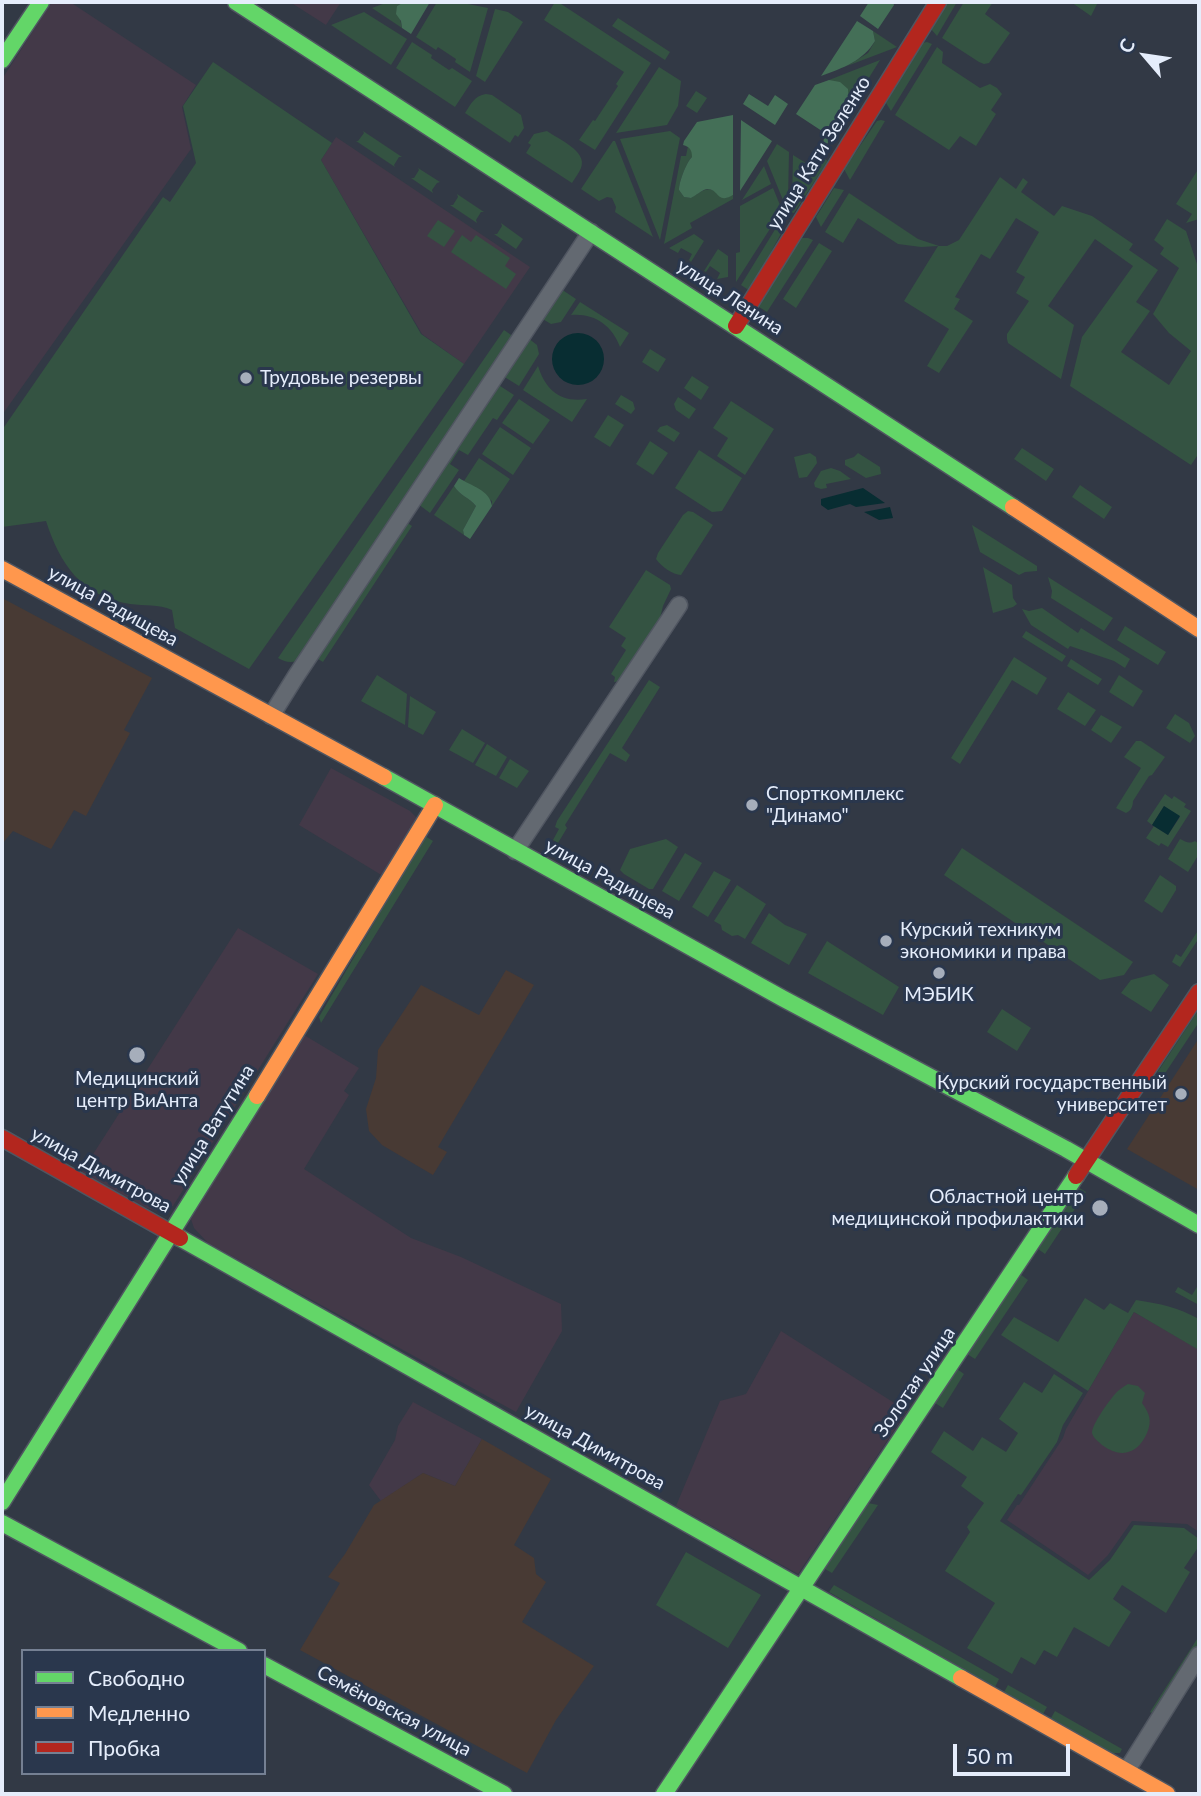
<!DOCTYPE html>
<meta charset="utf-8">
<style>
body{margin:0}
#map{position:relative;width:1201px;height:1796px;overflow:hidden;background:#323945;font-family:Lato,sans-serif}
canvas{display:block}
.frame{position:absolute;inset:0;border:4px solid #e5edfb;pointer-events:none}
.legend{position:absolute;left:21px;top:1649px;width:245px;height:126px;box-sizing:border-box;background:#2a374d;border:2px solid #758093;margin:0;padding:9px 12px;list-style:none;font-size:21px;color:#e5edfb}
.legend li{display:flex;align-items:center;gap:14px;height:35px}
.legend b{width:35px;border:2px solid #758093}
.north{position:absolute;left:1110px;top:21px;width:70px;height:70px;-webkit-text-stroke:5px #2a374d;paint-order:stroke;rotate:299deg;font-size:19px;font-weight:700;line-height:28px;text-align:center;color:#e5edfb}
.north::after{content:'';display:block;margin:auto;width:24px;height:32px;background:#e5edfb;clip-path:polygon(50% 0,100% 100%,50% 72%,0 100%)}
.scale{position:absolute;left:953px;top:1744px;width:117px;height:32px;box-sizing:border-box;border:4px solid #e5edfb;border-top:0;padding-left:9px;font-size:21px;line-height:24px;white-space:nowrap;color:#e5edfb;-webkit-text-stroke:5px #2a374d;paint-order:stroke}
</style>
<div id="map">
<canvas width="1201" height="1796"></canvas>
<div class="frame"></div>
<ul class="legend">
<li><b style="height:9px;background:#63d668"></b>Свободно</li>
<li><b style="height:9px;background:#ff974d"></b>Медленно</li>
<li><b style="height:9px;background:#b3261e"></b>Пробка</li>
</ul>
<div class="north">С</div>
<div class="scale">50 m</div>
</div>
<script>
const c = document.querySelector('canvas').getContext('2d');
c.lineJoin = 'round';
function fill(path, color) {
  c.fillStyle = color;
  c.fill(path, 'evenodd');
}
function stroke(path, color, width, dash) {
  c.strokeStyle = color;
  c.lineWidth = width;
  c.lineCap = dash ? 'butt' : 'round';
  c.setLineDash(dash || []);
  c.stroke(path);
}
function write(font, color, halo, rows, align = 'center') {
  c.font = font + ' Lato,sans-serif';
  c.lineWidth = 6;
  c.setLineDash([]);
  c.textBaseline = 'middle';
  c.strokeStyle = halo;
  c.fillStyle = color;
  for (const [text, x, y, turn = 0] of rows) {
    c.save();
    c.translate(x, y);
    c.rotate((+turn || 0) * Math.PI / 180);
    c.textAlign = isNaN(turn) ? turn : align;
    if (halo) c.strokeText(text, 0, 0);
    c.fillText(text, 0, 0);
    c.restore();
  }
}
fill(new Path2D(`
 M52 2H70L196 85 182 107 191 149 2 415V79Z
 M290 2H341L326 25Z
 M336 137 530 267 464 364 422 334 321 160Z
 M331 768 410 811 417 818 383 876 299 825Z
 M238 928 318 974 173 1206 161 1212 146 1208 81 1173Z
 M304 1035 359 1068 344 1091 349 1095 304 1169 411 1238 461 1257 561 1304 562 1331 516 1412 208 1243 194 1228 191 1219Z
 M1134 1312 1198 1349 1197 1351 1199 1353V1532L1187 1524 1132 1521 1108 1555 1088 1575 1007 1520 1017 1505H1019L1063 1438 1066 1429Z
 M781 1331 907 1411 798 1574 676 1506 720 1401 746 1394Z
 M413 1402 482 1439 455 1486 423 1473 381 1501 369 1485 395 1440 398 1426Z`), '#433948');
fill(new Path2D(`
 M2 598 152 678 124 730 130 733 86 816 74 810 51 849 13 831 2 844Z
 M506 970 534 985 438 1147 447 1152 433 1175 382 1145 369 1131 366 1109 376 1078 378 1050 421 985 479 1015Z
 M1199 1038V1190L1127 1149Z
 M482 1439 551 1479 514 1545 534 1558 536 1574 546 1582 522 1622 594 1666 556 1720 527 1773 300 1650 340 1583 328 1577 345 1554 374 1505 423 1473 455 1486Z`), '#483a34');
fill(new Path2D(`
 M388 2H404L397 6 402 28 372 8Z
 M437 2H458L488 8 470 72 455 62 456 59 438 47 436 50 416 37Z
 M555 2H558L651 63 595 150 579 140 593 120 595 121 618 86 616 84 624 72 544 20Z
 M945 2H957L937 36 931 29Z
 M964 2H993L985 14 1010 33 989 63 984 64 979 62 942 38Z
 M1071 2H1098L1091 16Z
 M495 9 508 12 523 22 485 82 476 76Z
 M364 12 407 39 391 65 331 25Z
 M618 18 670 52 665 60 612 26Z
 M873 31 897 47 847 66 868 53 875 41Z
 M412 42 432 55 431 58 449 70 452 68 472 81 455 107 396 68Z
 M927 42 932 44 891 111 886 103 922 43Z
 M937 47 943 52 942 63 980 88 990 84 997 88 1002 94 991 110 996 114 976 146 960 136 949 150 895 115Z
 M880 60 844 118 849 103 829 80Z
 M213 62 332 143 321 160 421 334 464 364 249 669 175 628 172 610C158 604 145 606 130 604 81 596 60 564 46 521L2 527V430L163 197 170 202 196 163 183 106Z
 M659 67 681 81 678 106 667 125 616 133Z
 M696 91 707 98 697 113 686 106Z
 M486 94 492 95 521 115 524 128 518 137 515 135 510 143 465 113C471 104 474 96 486 94Z
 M881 120 885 121 850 180 844 169 877 121Z
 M363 131 402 157H399L394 165 395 167 356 141H358L364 133Z
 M547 131C558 139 588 151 581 168 579 173 575 178 572 183L526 153 531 145 528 143 534 134Z
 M670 131 680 138 660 240 620 139Z
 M613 141H615L653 237 615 212 616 207 612 198 607 197 599 201 581 189Z
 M777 144 789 152 788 200 785 205 767 161Z
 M688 146 692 151V157C686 163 679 182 679 190L684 197 691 198C710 186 708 187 726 198L733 195V199L690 223 692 228 664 244 681 156H686Z
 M793 155 809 165 814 158C820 157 823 157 828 161L794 213 786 211 792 203Z
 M764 166 771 184 742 200Z
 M418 168 440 182 437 183 432 190 433 193 411 178H414L419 170Z
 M1199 168V219L1186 223 1192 214 1176 204Z
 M1000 177 1016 189 1023 178 1028 182 1021 192 1054 216 1062 206 1092 216 1133 244 1129 250 1158 270 1136 302 1150 311 1121 352 1169 385 1191 351 1169 333 1153 314 1179 268 1160 254 1164 248 1154 240 1167 219 1186 231 1199 270V453L1191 465 1070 386 1082 337 1133 266 1095 239 1048 306 1074 325 1061 379 1008 343 1007 339V334L1029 301 1016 293 1025 277 1016 272 1039 232 1016 218 990 259 981 254 955 297 960 299 954 309 973 321 939 373 927 366 949 329 904 301 938 246 921 247 898 244 858 218 843 243 825 232 849 193 918 239 939 246H947L959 240Z
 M773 188 782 210 736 282V253L740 252V206Z
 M834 188 844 190 821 227 816 217Z
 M457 194 484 212H481L476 220 477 223 450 205H453L458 197Z
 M438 220 455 231 444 247 427 236Z
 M501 223 523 239 516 249 494 234H497L502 226Z
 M779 223 784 228 750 291 741 285Z
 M694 234 704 241 691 262 689 260 692 254 681 248 678 253 669 248Z
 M462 235 471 242 476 235 510 258 505 266 516 274 506 289 451 252Z
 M802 238H808L813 240 767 312 756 305Z
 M819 243 832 251 796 308 783 299Z
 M718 249 728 256V277L717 279 720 273 710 266 706 272 704 271Z
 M561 289 576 299 561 322 551 324 541 318Z
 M580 302 629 333 620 347C612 325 594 313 571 315Z
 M504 330 514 337 297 661C290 663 285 662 278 658Z
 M528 338 537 345 539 354 519 386 503 376Z
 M650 349 666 359 658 372 642 362Z
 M538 366C546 391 561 403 587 399L572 422 523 390Z
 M692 376 709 387 701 400 684 388Z
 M497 384 514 395 497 420 493 418 468 455 459 450 450 464 459 470 430 513 418 504Z
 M621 395 633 402 635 409 631 414 615 404Z
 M678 397 696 409 689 419 676 410 674 404Z
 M519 399 550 420 533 444 502 423Z
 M731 401 774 429 745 475 717 456 728 438 713 428Z
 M608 415 624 425 610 447 594 437Z
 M667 425 680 433 674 442 657 431 660 427Z
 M500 427 531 448 513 475 482 454Z
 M650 441 668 453 653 475 636 464Z
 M1022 448 1054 469 1046 481 1014 459Z
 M699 450 742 478 722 511 712 512 675 488Z
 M810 453 816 457 817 463 807 477 799 478 794 457Z
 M858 453 880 467 881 474 866 478 845 465V460L854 457Z
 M479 458 510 479 492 506V501L464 481Z
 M831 468 840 471 851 479 826 484 827 488 821 489 815 487 814 483 821 471Z
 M1080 485 1112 507 1104 519 1072 497Z
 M454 486C459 495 470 498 476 506L463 530 464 535 434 515Z
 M688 511 693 512 713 525 681 575C673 575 661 566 656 559L658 553 683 515Z
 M406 522 412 526 323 662 318 659 317 656Z
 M972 525 1037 566V571L1025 572 1019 575 980 552Z
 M983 567 1012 585 1013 598 1017 604 1013 607 993 613Z
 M646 570 670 585 671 589 663 606 658 626 621 681 614 682 615 677 611 674 626 650 621 646 626 638 609 627Z
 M1048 577 1113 618 1104 631 1051 598 1052 591Z
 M1042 608 1078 633 1081 628 1130 659 1125 668 1114 661 1070 646 1068 649 1031 625 1022 609 1029 611Z
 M1125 626 1166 652 1158 665 1117 640Z
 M1026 631 1066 656 1062 662 1022 637Z
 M1014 657 1047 678 1037 695 1012 680 960 764 951 758Z
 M1071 659 1102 679 1098 685 1067 666Z
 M377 675 407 694 405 725 361 701Z
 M1119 675 1143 691 1133 707 1109 692Z
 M649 680 660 687 622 748 630 755 626 762 610 753 565 825 567 828 558 843 553 840 559 829 555 827 557 821Z
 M1068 692 1096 710 1085 726 1057 709Z
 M410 696 436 712 423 735 408 727Z
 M1175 714 1189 723 1195 736 1190 743 1166 728Z
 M1101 715 1122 727 1111 743 1091 730Z
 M462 729 485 743 473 763 449 750Z
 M1136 741H1141L1165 757 1152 775 1149 776 1133 801C1133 806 1131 811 1126 813L1116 808 1141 768 1124 757Z
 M487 744 507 757 496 776 475 765Z
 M510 759 529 771 517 788 499 778Z
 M1165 794 1172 799 1174 796 1186 804 1184 807 1191 811 1168 847 1161 843 1159 846 1146 838 1154 826 1168 835 1180 817 1164 806 1152 825 1147 821Z
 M425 836 433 841 321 1023 319 1017Z
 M666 839 678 847 653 889H649L624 874 620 870 630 849Z
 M1180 839C1186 842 1189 844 1195 841L1199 844V854L1188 872 1168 859Z
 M962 848 1133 962 1124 975 1100 980 944 875Z
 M685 853 702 863 679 901 662 891Z
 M714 871 731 880 708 917 692 907Z
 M1160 875 1176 886V890L1162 913 1144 901Z
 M737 885 766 904 745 939 738 935 732 936 722 930 721 925 714 921Z
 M769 913 785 925 807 934 789 965 751 943Z
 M1199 929V938L1180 967 1172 962 1176 954 1181 957Z
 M827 941 899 987 883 1015 808 973Z
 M1154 974 1169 985 1151 1012 1121 993 1131 980Z
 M1002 1009 1031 1028 1017 1051 987 1032Z
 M1199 1009V1022L1154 1090 1152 1087 1151 1082Z
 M1078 1187 1086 1192 1045 1254 1038 1249Z
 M1020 1274 1028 1280 975 1359 967 1354Z
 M1178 1287 1192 1295 1197 1287 1199 1288V1305L1175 1292Z
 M1085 1298 1104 1310 1110 1303 1128 1313 1136 1300C1161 1304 1177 1307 1199 1319V1353L1197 1351V1349L1134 1312 1088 1391 1001 1335 1014 1317 1058 1342Z
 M957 1369 964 1374 943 1408 935 1403Z
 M1054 1374 1083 1393 1063 1425 1057 1442 1021 1495 1018 1494 1000 1521 1089 1580 1110 1560 1134 1525 1184 1528 1199 1539V1546L1184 1568 1190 1572 1166 1613 1122 1585 1113 1599 1131 1612 1109 1647 1074 1627 1057 1657 1044 1650 1035 1665 1021 1657 1012 1674 967 1648 995 1603 945 1571 970 1532 967 1527 984 1503 961 1486 967 1477 931 1452 944 1431 973 1451 982 1437 1006 1452 1018 1433 999 1419 1024 1382 1042 1393Z
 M1128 1384 1138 1386 1145 1393 1142 1403C1150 1414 1152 1421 1147 1433 1138 1454 1121 1459 1102 1445 1099 1442 1093 1438 1092 1433 1092 1424 1109 1401 1115 1394 1118 1390 1123 1387 1128 1384Z
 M868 1503 878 1505 832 1573 825 1569Z
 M686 1552 761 1595 728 1648 656 1605Z
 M834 1585 999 1679 995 1687 829 1592Z
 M1199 1636V1652L1158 1716 1150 1712Z
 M1008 1685 1047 1707 1043 1714 1004 1692Z
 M1055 1711 1122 1749 1120 1753H1112L1051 1718Z`), '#345342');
fill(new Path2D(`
 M404 2H430L411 34 402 28 401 21 396 14 397 6Z
 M869 2H893L894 5 878 29 860 16Z
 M857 21 873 31 875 41C863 61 843 68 821 76Z
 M829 80 840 82 848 89C850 114 838 126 826 146L823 144 825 133 796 114 815 85Z
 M749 94 768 106 775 95 788 104 775 125 743 104Z
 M733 115V195C716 205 719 188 707 189 702 190 695 196 691 198L684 197 679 190C679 182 686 163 692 157 692 150 690 147 683 145L684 141 697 122Z
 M741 120 772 141 740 191Z
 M459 478C471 486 490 490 492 506L470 539 464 535 463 530 476 506C470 498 459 495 454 486Z`), '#446f57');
fill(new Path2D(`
 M552 359a26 26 0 1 1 52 0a26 26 0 1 1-52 0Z
 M863 488 885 503 856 507 850 504 828 510 821 505V499Z
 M890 507 893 518 879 520 864 512Z
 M1164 806 1180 816 1168 835 1152 825Z`), '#082d32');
const street = new Path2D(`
 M271 716 296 676 591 232
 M515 851 679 605
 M1127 1770 1199 1655`);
const fast = new Path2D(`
 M236 2 1013 507
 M2 60 41 2
 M384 777 782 998 1066 1149 1199 1225
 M180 1238 961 1678
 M2 1502 257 1096
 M2 1523 239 1651
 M264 1665 504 1794
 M664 1794 1076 1176`);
const slow = new Path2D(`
 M1013 507 1199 629
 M2 569 384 777
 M257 1096 435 805
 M961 1678 1167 1794`);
const jam = new Path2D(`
 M736 326 938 2
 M2 1138 180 1238
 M1076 1176 1199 992`);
stroke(street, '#505661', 19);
stroke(fast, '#505661', 19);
stroke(slow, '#505661', 19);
stroke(jam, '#505661', 19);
stroke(street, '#636971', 16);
stroke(fast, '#63d668', 16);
stroke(slow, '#ff974d', 16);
stroke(jam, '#b3261e', 16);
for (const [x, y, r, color] of [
 [246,378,7,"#a6aebb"],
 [752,805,7,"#a6aebb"],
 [886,941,7,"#a6aebb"],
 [939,973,7,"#a6aebb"],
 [137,1055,9,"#a6aebb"],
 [1181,1094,7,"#a6aebb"],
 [1100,1208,9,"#a6aebb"]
]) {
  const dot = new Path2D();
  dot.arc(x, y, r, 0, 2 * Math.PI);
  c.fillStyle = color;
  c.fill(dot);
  stroke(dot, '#2a374d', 2.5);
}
write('19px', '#e5edfb', '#2a374d', [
 ["улица Кати Зеленко",819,153,-58],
 ["улица Ленина",730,297,33],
 ["улица Радищева",113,606,29],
 ["улица Радищева",610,879,29],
 ["улица Ватутина",213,1125,-58],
 ["улица Димитрова",101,1170,29],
 ["Золотая улица",915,1382,-56],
 ["улица Димитрова",595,1447,29],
 ["Семёновская улица",394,1711,28]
]);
write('19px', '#e5edfb', '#2a374d', [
 ["Трудовые резервы",260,378],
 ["Спорткомплекс",766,794],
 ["\"Динамо\"",766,816],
 ["Курский техникум",900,930],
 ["экономики и права",900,952],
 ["МЭБИК",939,995,"center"],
 ["Медицинский",137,1079,"center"],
 ["центр ВиАнта",137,1101,"center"],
 ["Курский государственный",1167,1083,"right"],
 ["университет",1167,1105,"right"],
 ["Областной центр",1084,1197,"right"],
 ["медицинской профилактики",1084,1219,"right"]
], 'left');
</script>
